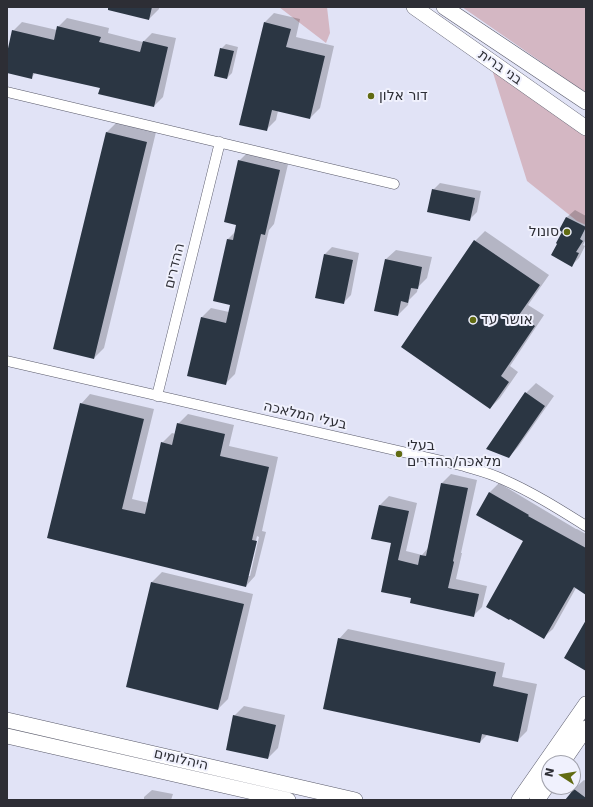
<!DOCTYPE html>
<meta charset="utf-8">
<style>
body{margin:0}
#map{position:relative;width:593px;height:807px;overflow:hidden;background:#e1e3f6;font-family:"DejaVu Sans",sans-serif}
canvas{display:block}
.frame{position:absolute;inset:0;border:8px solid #2d2e35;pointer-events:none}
.north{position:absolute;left:541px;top:755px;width:40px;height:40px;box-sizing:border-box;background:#f0f1fd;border:1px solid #a2a3ad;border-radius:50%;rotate:282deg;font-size:11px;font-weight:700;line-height:16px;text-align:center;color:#2d2e35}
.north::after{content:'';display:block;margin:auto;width:14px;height:18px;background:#616b12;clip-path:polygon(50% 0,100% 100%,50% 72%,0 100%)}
</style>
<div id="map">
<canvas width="593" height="807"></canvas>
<div class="frame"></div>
<div class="north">N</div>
</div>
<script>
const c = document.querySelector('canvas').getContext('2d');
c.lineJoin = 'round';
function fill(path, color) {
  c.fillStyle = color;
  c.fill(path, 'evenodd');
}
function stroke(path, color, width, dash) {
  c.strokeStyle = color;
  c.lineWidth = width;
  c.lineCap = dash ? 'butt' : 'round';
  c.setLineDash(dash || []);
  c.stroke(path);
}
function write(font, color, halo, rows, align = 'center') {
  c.font = font + ' "DejaVu Sans",Heebo,sans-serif';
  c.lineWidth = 4;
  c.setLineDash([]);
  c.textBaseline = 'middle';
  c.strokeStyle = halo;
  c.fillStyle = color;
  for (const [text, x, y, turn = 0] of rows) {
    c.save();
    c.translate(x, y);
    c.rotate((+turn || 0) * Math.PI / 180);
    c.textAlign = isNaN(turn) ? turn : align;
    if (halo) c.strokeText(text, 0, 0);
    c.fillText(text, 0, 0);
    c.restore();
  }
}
fill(new Path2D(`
 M279 7H327L330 33 326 43Z
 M462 7H583L586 9V93Z
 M489 60 586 128V225L577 221 527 181Z`), '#d4b7c3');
fill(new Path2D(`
 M110 7H159V9L149 19Z
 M274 13 300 19 296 37 334 46 320 108 310 118 278 111 276 120 266 130 264 23Z
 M67 18 109 28 108 33 143 42 152 33 176 38 163 97 154 106 101 88 36 72 31 78 7 72V57L13 31 22 22 57 30 58 27Z
 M226 44 238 47 232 73 227 78 221 49Z
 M117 122 156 132 104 348 94 358 55 348 107 132Z
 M249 151 289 160 274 224 269 230 235 374 225 384 201 318 211 308 229 312 231 304 228 239 235 232 237 224 239 161Z
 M440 183 481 191 477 212 470 219 433 190Z
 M575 210 586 216V239L583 245 585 246 579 258 572 265 563 231 561 230 567 217Z
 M485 231 549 275 528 305 544 315 510 366 518 372 500 398 490 408 402 347 475 241Z
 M332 247 359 253 351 295 344 302 324 255Z
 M396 250 432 257 427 278 418 287 417 292 409 300 408 305 398 315 386 259Z
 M536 383 554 396 518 447 509 457 526 393Z
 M90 394 154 409 132 499 149 503 162 443 172 433 176 434 178 424 188 414 234 425 229 446 278 457 262 531 266 532 255 576 246 586 48 538 81 404ZM257 536 259 537 250 576H248Z
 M451 474 477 480 461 553H462L456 579 487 586 482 607 473 616 412 598 382 591 392 543 380 505 389 496 417 503 406 551 422 555 428 548 442 483Z
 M499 483 576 529H577L586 534V593L576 588 553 629 544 637 524 541 477 514 490 492Z
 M162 572 253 594 228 699 218 709 127 686 152 582Z
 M348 629 505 663 502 677 537 684 527 731 517 741 488 734 480 742 339 639Z
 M244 706 285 715 278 748 268 758 234 716Z
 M584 780 586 781V800H566L574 789Z
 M152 790 173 794 171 800H144V797Z`), '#0003');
fill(new Path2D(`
 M108 7H152L149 20 108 10Z
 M264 22 291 29 286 47 325 56 310 119 272 110 267 131 239 125Z
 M57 26 101 37 99 42 140 52 143 41 168 47 154 107 98 94 100 88 33 73 32 79 7 73V53L12 30 54 40Z
 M220 48 234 51 227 79 214 76Z
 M106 132 147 142 94 359 53 349Z
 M238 160 280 170 265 235 261 234 226 385 187 376 201 317 226 323 230 305 213 301 227 239 233 240 236 225 224 222Z
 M432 189 475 198 470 221 427 212Z
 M566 217 586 227 580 239 583 241 576 252 579 253 572 267 551 255 557 244 556 243 562 232 559 230Z
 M474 240 540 285 519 315 535 326 501 376 509 382 490 409 401 347Z
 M324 254 353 260 344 304 315 298Z
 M385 259 422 267 418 289 411 288 408 303 401 301 398 316 374 311Z
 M525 392 545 406 509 458 486 449Z
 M80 403 144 419 122 509 145 514 161 442 172 445 177 423 225 434 220 456 269 467 252 540 257 541 246 587 47 538Z
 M441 483 468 488 453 561 454 562 448 588 479 594 474 617 410 603 411 598 381 592 391 543 371 539 379 505 409 511 398 560 418 565 420 555 426 556Z
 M489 492 529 515 528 516 586 548V595L574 587 544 639 510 619 509 620 486 607 523 541 476 515Z
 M151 582 244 604 218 710 126 687Z
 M586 620V671L564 658Z
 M338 638 496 672 493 686 528 694 518 742 482 734 480 743 323 709Z
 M233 715 276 725 268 759 226 750Z
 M574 789 586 798V800H565Z`), '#2b3643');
const street = new Path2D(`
 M7 92 394 184
 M7 361 464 466C477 470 490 473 502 479 532 492 559 509 586 526
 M157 396 220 142`);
const secondary = new Path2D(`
 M414 7 586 128
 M444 7 586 102
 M7 720 355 800
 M7 736 288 800
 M562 763 586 728
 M519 800 586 704
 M537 800 549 783`);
stroke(street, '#5a5b6b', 11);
stroke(secondary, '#5a5b6b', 16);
stroke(street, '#fff', 10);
stroke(secondary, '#fff', 15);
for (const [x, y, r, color] of [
 [371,96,4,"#616b12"],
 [567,232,4,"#616b12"],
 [473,320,4,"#616b12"],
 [399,454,4,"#616b12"]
]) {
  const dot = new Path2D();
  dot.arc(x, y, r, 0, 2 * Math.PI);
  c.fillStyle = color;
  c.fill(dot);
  stroke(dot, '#f0f1fd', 1.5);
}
write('14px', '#2d2e35', '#f0f1fd', [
 ["בני ברית",500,68,35],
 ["ההדרים",175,266,-76],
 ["בעלי המלאכה",305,416,13],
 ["היהלומים",181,760,13]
]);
write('14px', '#2d2e35', '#f0f1fd', [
 ["דור אלון",379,96],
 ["סונול",559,232,"right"],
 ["אושר עד",481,320],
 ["בעלי",407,446],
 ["מלאכה/ההדרים",407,462]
], 'left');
</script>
